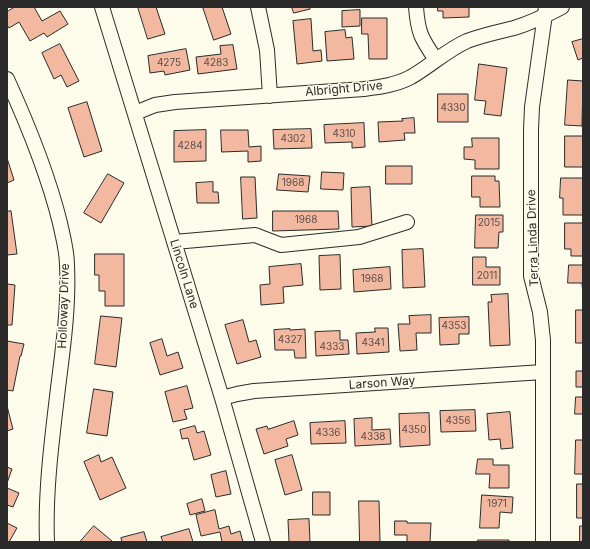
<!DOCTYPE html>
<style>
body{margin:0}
#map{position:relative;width:590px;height:549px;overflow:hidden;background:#fdfbea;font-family:Inter,sans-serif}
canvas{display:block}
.frame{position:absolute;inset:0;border:8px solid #2b2b2b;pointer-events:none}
</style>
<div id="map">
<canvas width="590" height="549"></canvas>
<div class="frame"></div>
</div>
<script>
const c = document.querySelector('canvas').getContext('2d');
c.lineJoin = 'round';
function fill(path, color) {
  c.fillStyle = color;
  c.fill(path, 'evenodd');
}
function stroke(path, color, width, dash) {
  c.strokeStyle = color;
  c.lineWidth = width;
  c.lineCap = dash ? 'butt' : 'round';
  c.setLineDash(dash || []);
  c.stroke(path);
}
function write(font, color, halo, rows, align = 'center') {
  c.font = font + ' Inter,sans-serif';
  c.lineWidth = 3;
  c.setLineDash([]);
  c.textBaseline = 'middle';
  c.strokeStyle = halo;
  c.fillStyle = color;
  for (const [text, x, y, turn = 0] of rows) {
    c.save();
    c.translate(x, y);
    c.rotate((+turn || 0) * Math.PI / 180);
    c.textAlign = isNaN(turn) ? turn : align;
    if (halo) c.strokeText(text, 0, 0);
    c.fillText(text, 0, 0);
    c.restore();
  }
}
const building = new Path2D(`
 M15 7H34L42 21 60 11 68 24 47 37 44 33 30 41 19 22 9 28 7 25V12Z
 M138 7H156L165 34 148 39Z
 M203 7H222L231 34 214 40Z
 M292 7H310V9L294 13Z
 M438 7H469V17L443 18V11H438Z
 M360 10V26L342 27V11Z
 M362 18H387V59H369L368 34H362Z
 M311 19 313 51 321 50 322 61 297 64 293 21Z
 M345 30 346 38 352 37 354 59 327 61 325 32Z
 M583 39V58L578 60 572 42Z
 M60 44 79 81 67 87 61 75 54 79 42 53Z
 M233 45 237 69 198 74 196 57 221 54 220 46Z
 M186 49 190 70 165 75 164 71 150 73 148 56Z
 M479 64 507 68 501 116 484 114 486 101 475 100Z
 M568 80 583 81 582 126 565 125Z
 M438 94H468V122H438Z
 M87 102 102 151 84 157 68 108Z
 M414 118 415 133H404L405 140 379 142 378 122 403 121 402 119Z
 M364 123 365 147 352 148V142L325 143 324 125Z
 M311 129 312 148 274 149 273 130Z
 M206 130V161L174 162V131Z
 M221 130H248L249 147 261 146V161L248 162V151L222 152Z
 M565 136H583V167H565Z
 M472 138H499V169H475V160L464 159V147H472Z
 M7 158 14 180 7 183Z
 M386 166H412V184H386Z
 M322 172 344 173 343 190 321 189Z
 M108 174 124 183 101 223 84 213Z
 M279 174 310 176 308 192 277 190Z
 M472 176H495V181H499L500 207H480V197H472Z
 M241 177H255L257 218 243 219Z
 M561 178H583V215H563V198H560Z
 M213 182V192H218L219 203H197L196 183Z
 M370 187 372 226 352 227 351 188Z
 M11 211 17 254 7 255V212Z
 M273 211H338L339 229 273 231Z
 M476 215H503V232H499L498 248H475Z
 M565 223H583V256H571V249H565Z
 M423 249 425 287 403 288 402 250Z
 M95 254H124V306H105V291H99V275H95Z
 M340 255 341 289 320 290 319 256Z
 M473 257H486V267H500V285H473Z
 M301 264 303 285 283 287 284 303 261 305 260 285 270 284 269 267Z
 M569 265H583V297L582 283H568Z
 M390 267 391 289 354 292 353 270Z
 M7 284 15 285 12 325H7Z
 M508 294 510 345 490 346 488 302H492L491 295Z
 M576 310H583V343H576Z
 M431 315V333H416L417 350 400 351 398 324H410L409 316Z
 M101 316 122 318 116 367 95 364Z
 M469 317V334H459V344L440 345 439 318Z
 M243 320 249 342 256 340 261 357 237 364 225 325Z
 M375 328H388L389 352 357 354 356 333 375 332Z
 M290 329V330L305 329 306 358H295L294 350H275L274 330Z
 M340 331V340H348L349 354 316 356 315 332Z
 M162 339 167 356 178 352 183 368 160 375 150 343Z
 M7 341 24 344 21 356H20L13 391 7 390Z
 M583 357V387H576V371H582Z
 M187 386 193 408 184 410 187 419 173 422 165 392Z
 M94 389 113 392 107 436 87 433Z
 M576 397H583V414H575Z
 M7 406 13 429 7 431Z
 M475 410 476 431 441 432 440 411Z
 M510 412 513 448 501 449 500 439 489 440 487 414Z
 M429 413 430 445 400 447 399 414Z
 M372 418V430L390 429 391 444 355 446 354 419Z
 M294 421 298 435 286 439 288 446 264 454 256 429 267 426 268 429Z
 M345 421 346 443 311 444 310 423Z
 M195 426 197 433 204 431 211 455 194 460 188 438 182 439 180 430Z
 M576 440H583V474H575Z
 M99 455 101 462 112 457 126 488 100 500 84 462Z
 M292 455 302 490 285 495 275 460Z
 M478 459H493V465H509V488H489L490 474H476Z
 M7 467 12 469 7 483Z
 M226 471 231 494 216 497 211 475Z
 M577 484H583V518H577Z
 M7 488 19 493 13 507 7 505Z
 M313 492H330V515H313Z
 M482 495 513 497 512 513 500 512 499 528H480Z
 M202 499 205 511 190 515 187 504Z
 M359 501H379L380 542H360Z
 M215 510 219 529 229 526 231 534 240 531 243 542H222L220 532 201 536 196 515Z
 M309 519 310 542H289L288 520Z
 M395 521H407V523H431L430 542H407V535H395Z
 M7 523 17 528 9 542H7Z
 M94 526 112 541 111 542H80Z
 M580 526H583V542H580Z
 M189 529 193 542H163L161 537Z
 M144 532 147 542H122L121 538Z
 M478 540H509V542H478Z`);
fill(building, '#f2b8a0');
stroke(building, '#2b2b2b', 1);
const minor = new Path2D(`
 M102 7 222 398 263 542
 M258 7 267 50 270 96
 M416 7C418 33 421 38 436 60
 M7 79C28 125 48 174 60 223 63 237 67 251 67 265 69 306 63 348 58 388 52 439 45 491 47 542
 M135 113 155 105 175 102 364 89C380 87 396 85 411 77 430 66 447 50 467 41 483 35 498 32 514 28 531 23 547 15 562 7
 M174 242 255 235 281 245 359 237 407 222
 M222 398 237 394 254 391 543 372
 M543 542V340L540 312 531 276V130L532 107 546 7`);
stroke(minor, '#2b2b2b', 16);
stroke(minor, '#fdfbea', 14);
write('10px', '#5d4e48', null, [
 ["4275",169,63],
 ["4283",216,63],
 ["4330",453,108],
 ["4310",344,134],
 ["4302",293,139],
 ["4284",190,146],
 ["1968",293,183],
 ["1968",306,220],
 ["2015",489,223],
 ["2011",487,276],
 ["1968",372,279],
 ["4353",454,326],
 ["4327",290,340],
 ["4341",373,343],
 ["4333",332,347],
 ["4356",458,421],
 ["4350",414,430],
 ["4336",328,433],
 ["4338",373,437],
 ["1971",497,504]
]);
write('12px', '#2b2b2b', '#fdfbea', [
 ["Albright Drive",344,89,-5],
 ["Terra Linda Drive",533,238,-92],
 ["Lincoln Lane",184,274,73],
 ["Holloway Drive",64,306,-88],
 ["Larson Way",382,383,-4]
]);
</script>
